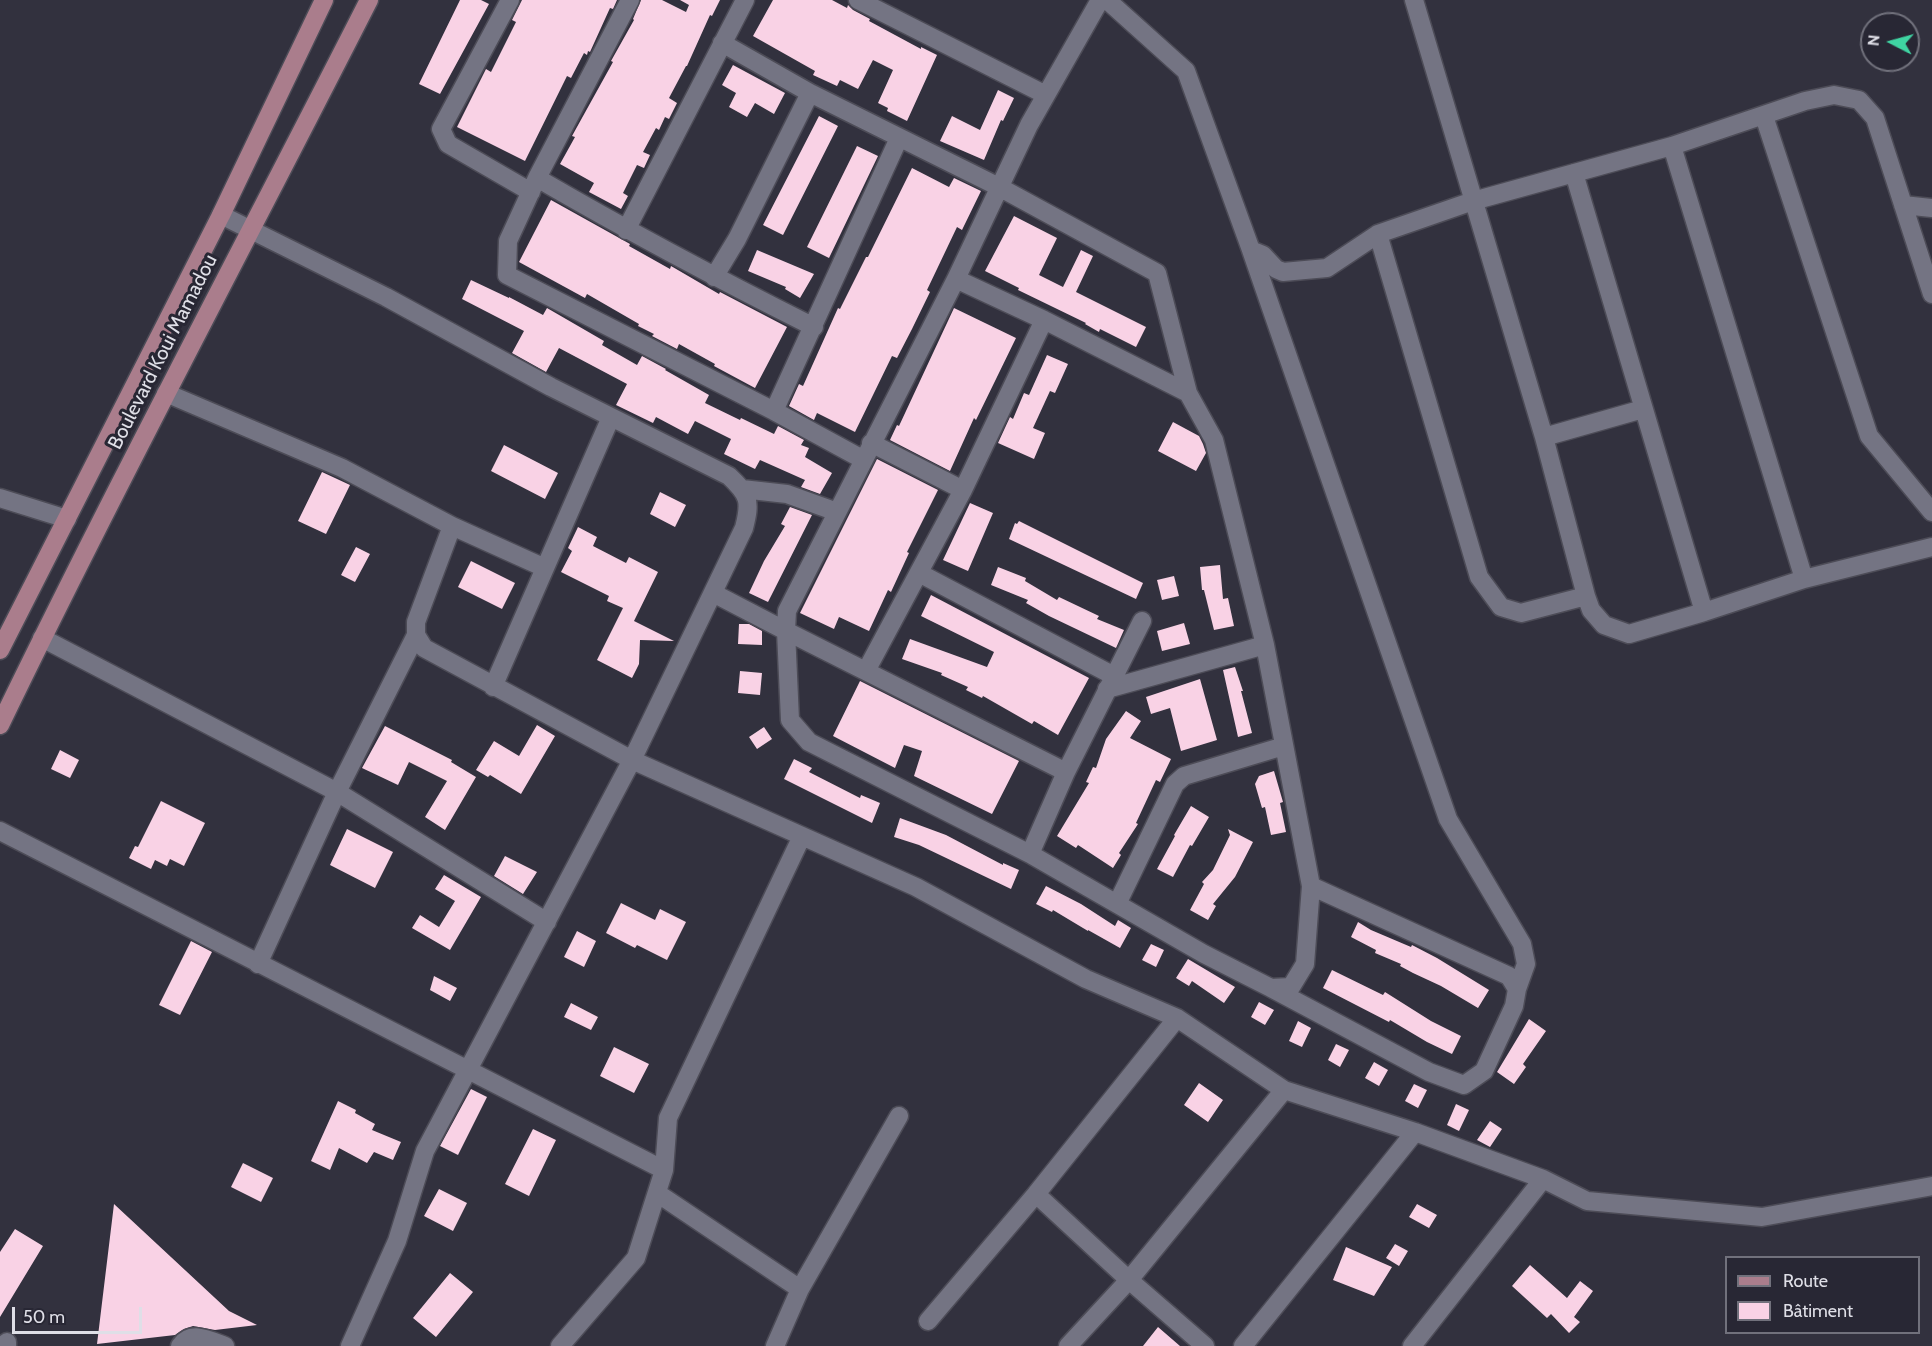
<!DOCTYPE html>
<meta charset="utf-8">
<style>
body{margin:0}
#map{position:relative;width:1932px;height:1346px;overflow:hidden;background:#32313e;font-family:Cabin,sans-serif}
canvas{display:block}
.legend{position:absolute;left:1725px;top:1256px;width:195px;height:78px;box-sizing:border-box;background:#282734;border:2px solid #71717c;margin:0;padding:8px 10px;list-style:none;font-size:18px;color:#dfdfe7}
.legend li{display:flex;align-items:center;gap:12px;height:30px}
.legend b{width:30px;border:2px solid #71717c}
.north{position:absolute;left:1860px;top:12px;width:60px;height:60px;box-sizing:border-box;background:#282734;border:2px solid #71717c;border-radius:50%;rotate:276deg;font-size:16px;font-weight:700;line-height:24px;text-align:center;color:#dfdfe7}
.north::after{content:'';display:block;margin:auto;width:21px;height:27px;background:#3fd4a2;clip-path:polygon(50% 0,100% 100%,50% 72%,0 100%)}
.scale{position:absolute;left:12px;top:1307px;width:130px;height:27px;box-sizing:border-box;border:3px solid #dfdfe7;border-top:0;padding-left:8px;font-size:18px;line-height:21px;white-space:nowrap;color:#dfdfe7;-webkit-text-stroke:4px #282734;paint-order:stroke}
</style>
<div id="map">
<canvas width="1932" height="1346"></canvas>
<ul class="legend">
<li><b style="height:8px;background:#aa7d8c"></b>Route</li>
<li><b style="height:16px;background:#f9d2e5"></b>Bâtiment</li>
</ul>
<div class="north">N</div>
<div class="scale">50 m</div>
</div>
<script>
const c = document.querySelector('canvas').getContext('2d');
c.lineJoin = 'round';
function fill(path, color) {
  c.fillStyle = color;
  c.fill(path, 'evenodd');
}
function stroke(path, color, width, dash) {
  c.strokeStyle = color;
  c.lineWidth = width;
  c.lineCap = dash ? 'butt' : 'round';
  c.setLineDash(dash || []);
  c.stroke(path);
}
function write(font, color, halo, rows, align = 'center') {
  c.font = font + ' Cabin,sans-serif';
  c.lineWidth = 6;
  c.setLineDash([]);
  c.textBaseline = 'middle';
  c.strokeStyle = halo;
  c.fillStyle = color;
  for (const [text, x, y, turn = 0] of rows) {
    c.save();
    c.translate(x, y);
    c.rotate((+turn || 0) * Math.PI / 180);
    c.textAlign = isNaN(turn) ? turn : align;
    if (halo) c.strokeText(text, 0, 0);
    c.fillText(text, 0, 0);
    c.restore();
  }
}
fill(new Path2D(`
 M460 0H481L489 4 440 94 419 84Z
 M522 0H617L613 9 610 8 590 52 588 51 587 55 584 53 571 78 567 76 525 161 457 127 486 69 491 72 516 22 512 20Z
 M641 0H662L686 12 689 5 680 0H720L712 16 710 15 687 66H686L669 98 677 103 669 119 665 117 659 130 656 128 643 152 650 155 644 168 637 165 623 193 628 196 621 209 589 192 594 183 560 164 575 137 572 136 613 62 611 61 634 20 633 19Z
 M773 0H832L847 8 848 5 853 10 870 19 869 21 921 49V47L937 55 907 121 887 111 888 108 878 103 893 70 873 60 858 89 840 80 837 86 813 75 815 71 753 36Z
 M733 65 785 93 774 114 755 103 747 117 729 107 736 93 722 85Z
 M998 90 1014 98 1003 121 1001 120 984 160 940 141 952 116 980 130Z
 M819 116 838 126 783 235 763 225Z
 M857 146 878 156 829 258 807 247Z
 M912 168 949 187 954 178 981 191 962 230 957 227 927 290 930 292 912 329 897 358 892 356 855 432 817 413 814 420 789 406 799 384 803 386 838 308 840 309 866 257H868Z
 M551 200 630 244 629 246 670 269 671 266 719 294 720 292 787 327 755 388 714 366 715 364 679 344 677 349 652 336 654 334 638 326 639 324 587 294 585 298 519 262Z
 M1014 216 1057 238 1039 275 1063 287 1081 250 1093 256 1076 292 1146 327 1136 347 1100 329 1099 332 1085 324 1086 323 1018 290 1019 288 985 271Z
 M757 250 814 274 800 298 785 289 786 287 748 271Z
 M471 280 509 298V297L543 315 547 308 604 341 602 345 637 365 642 356 666 369 665 370 709 395 705 403 740 420 741 418 774 434 778 426 804 440 801 445 809 448 805 457 832 473 820 494 801 487 805 480 760 460 755 469 724 454 731 439 695 421 688 434 656 417 653 423 616 405 627 384 559 348 546 372 512 353 524 331 462 299Z
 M954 308 1016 338 976 420 974 418 950 471 890 440 897 425 899 426Z
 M1047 355 1068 364 1055 393 1050 391 1033 428 1045 433 1034 459 998 443 1010 417 1013 419 1024 393 1029 395Z
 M1173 422 1199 436 1203 444 1206 453 1196 471 1158 451Z
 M504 445 558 473 545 499 491 471Z
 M877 459 938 490 907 552 909 553 891 592 888 590 869 631 839 617 834 629 800 613Z
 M322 472 350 485 326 534 298 521Z
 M660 492 686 505 675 527 650 514Z
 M970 503 993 513 968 571 943 560Z
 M790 507 812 515 768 602 749 593 764 561 785 526 781 524Z
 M1019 521 1143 583 1136 599 1009 539 1015 523 1017 524Z
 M578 527 597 537 593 546 626 563 629 557 658 572 634 621 674 641 640 640 639 664 632 678 597 660 623 608 607 601 609 596 561 572 572 551 568 548Z
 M356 547 370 554 355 582 341 575Z
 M471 561 515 583 502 609 458 587Z
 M1220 565 1223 599 1228 598 1234 626 1214 630 1204 590H1202L1200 567Z
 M998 567 1026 578 1025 581 1057 600 1059 597 1099 616 1097 619 1124 630 1116 648 1049 616 1026 603 1028 600 991 585Z
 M1174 576 1179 596 1162 600 1157 580Z
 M931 595 1089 678 1058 735 1034 721 1032 724 983 696 982 698 966 690 968 687 941 675 942 673 902 659 910 639 987 667 994 652 921 616Z
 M1184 623 1190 644 1162 651 1157 631Z
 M739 624H749L762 631V645L738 644Z
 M1235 667 1243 691H1241L1252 733 1238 737 1223 670Z
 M740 671 762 673 760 695 738 693Z
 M1200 679 1217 740 1181 751 1170 708 1151 714 1146 697Z
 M860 681 1019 761 992 814 914 776 922 751 904 745 895 768 833 736Z
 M1126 711 1141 721 1130 738 1171 759 1160 782 1156 780 1136 823 1138 824 1119 853 1121 855 1113 868 1078 845 1076 848 1057 836 1089 783 1086 782 1093 767 1096 768 1106 739Z
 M537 725 555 736 521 794 490 775 488 777 476 770 494 741 519 756Z
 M385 726 452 760 451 762 476 777 445 830 425 817 447 781 409 762 398 785 362 768Z
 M764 727 772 739 757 749 749 737Z
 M60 750 79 760 70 778 51 769Z
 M794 759 812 768 809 772 860 798 861 795 880 803 872 823 784 779Z
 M1274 771 1283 802 1280 803 1286 832 1271 835 1265 807 1262 808 1255 784 1259 776Z
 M161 801 205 823 184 866 170 859 167 866 155 860 151 869 129 858 135 846 138 847Z
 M1191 806 1209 817 1192 846 1190 845 1173 877 1157 869 1175 836 1174 835Z
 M900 818 946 835 1003 865V863L1019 870 1011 889 919 845 894 837Z
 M347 829 393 852 375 888 330 865Z
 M1228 829 1253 842 1235 877 1213 904 1216 906 1208 920 1190 910 1204 884 1202 882 1213 870 1230 835Z
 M505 856 537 872 523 894 494 876Z
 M444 875 481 897 450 950 412 928 420 915 439 927 455 901 435 889Z
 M1046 886 1081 904 1115 926 1118 920 1131 928 1120 948 1088 930V931L1053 910 1052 912 1036 904Z
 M621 903 655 920 660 909 686 922 667 960 637 945 635 948 606 933Z
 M1358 922 1371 930 1411 947 1412 945 1437 958 1489 990 1478 1008 1441 986 1413 973 1400 966 1401 964 1375 953 1376 950 1351 937Z
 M577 931 596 941 584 967 564 957Z
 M191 941 212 952 180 1015 159 1005Z
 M1151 944 1164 950 1156 967 1142 960Z
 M1188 959 1235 987 1224 1003 1192 981 1189 986 1176 978Z
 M1332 970 1383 995 1385 992 1431 1021 1461 1036 1452 1054 1427 1042 1390 1020 1389 1022 1323 988Z
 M434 976 457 988 450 1001 430 990Z
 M1259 1002 1274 1010 1265 1025 1251 1017Z
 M571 1003 598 1017 591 1030 564 1017Z
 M1529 1019 1546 1031 1523 1064 1526 1067 1514 1084 1497 1072Z
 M1298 1021 1311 1028 1302 1047 1289 1041Z
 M1336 1044 1349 1050 1340 1067 1328 1060Z
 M614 1047 649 1064 634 1093 600 1076Z
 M1374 1062 1388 1070 1379 1086 1365 1078Z
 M1199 1083 1223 1100 1208 1122 1184 1105Z
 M1414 1084 1427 1090 1418 1108 1405 1101Z
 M471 1089 487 1097 458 1155 440 1146Z
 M338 1101 356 1110 355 1113 375 1124 372 1130 401 1142 393 1160 374 1152 367 1163 339 1148 330 1170 311 1161Z
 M1456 1104 1469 1110 1459 1131 1447 1125Z
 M1490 1121 1502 1129 1490 1147 1477 1140Z
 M533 1129 556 1140 529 1196 505 1184Z
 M243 1163 273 1178 261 1202 231 1187Z
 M439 1189 467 1203 453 1231 424 1216Z
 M114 1204 229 1311 257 1325 215 1330 193 1326 184 1329 175 1335 97 1344Z
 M1417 1204 1437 1215 1429 1228 1409 1217Z
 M15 1229 43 1246 0 1317V1252Z
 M1395 1244 1408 1251 1399 1266 1386 1258Z
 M1346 1247 1392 1267 1374 1296 1333 1280Z
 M1530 1265 1567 1298 1580 1281 1593 1291 1574 1317 1580 1322 1569 1333 1551 1314 1547 1318 1512 1286Z
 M450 1273 473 1292 436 1337 413 1318Z
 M1158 1327 1180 1346H1143Z`), '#f9d2e5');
const street = new Path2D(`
 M510 0 441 129 448 144 531 192
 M630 0 537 178 508 241 507 275 774 411 864 460
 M858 0 1046 95
 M1107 0 1186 71 1251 250 1263 255 1276 269 1283 272 1327 268 1378 234 1473 201 1672 146 1805 101 1834 95 1859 100 1875 118 1932 294
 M1414 0 1544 437 1586 596 1591 610 1604 625 1629 634 1704 612 1804 579 1932 547
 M722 43 810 93 999 187 1157 273 1188 393
 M1764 116 1869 436 1932 512
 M1672 146 1804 579
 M1574 173 1704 612
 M537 178C628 231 720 280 814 327
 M1903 205 1932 208
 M221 215 386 297 551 387 729 476C749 495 751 501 744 528L632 760 425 1151 397 1241 350 1346
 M626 230 745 0
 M1378 234 1479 577 1501 607 1521 613 1586 596
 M1251 250 1448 819 1522 944 1526 964 1517 989
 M714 277 737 239 810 93
 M956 279 1044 320 1188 393 1214 440 1265 645 1311 886 1305 964 1291 987 1271 988 1204 954 1030 854 809 742 790 720 786 631 787 611 956 279 1029 125 1100 0
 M166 393 342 468 452 526 416 622V635L424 648 632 760 916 887 1086 979 1177 1018 1284 1090 1415 1132 1543 1179 1587 1201 1762 1217 1932 1186
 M774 411 899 138
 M1544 437 1643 409
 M871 443 963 490
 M742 489 787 494 837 512
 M0 498 67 519
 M452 526 545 568
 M919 573 1114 676
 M713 593 786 631 1066 772
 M42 638 337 792 547 922
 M866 671 963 490 1044 320
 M493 687 611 417
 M1107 689 1265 645
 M0 831 664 1170
 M1030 854 1066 772 1142 621
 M1117 904 1175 784 1184 776 1284 746
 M258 964 337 792 416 635
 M1271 988 1429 1072 1464 1085 1484 1071 1514 1006 1517 989 1509 976 1311 886
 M657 1193 800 1289
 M1036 1194 1129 1280 1205 1346
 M928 1321 1036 1194 1177 1018
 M7 1346V1342
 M180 1346C191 1330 209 1340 225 1346
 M560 1346 636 1258 664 1170 668 1118 802 836
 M775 1346 800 1289 899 1116
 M1068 1346 1129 1280 1284 1090
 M1243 1346 1415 1132
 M1412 1346 1543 1179`);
const primary = new Path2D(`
 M0 650 221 215 324 0
 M0 725C118 481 246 242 369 0`);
stroke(street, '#4d4c57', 21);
stroke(primary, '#4d4c57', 21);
stroke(street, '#747483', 18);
stroke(primary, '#aa7d8c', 18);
write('20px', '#dfdfe7', '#282734', [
 ["Boulevard Koui Mamadou",163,352,-63]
]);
</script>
